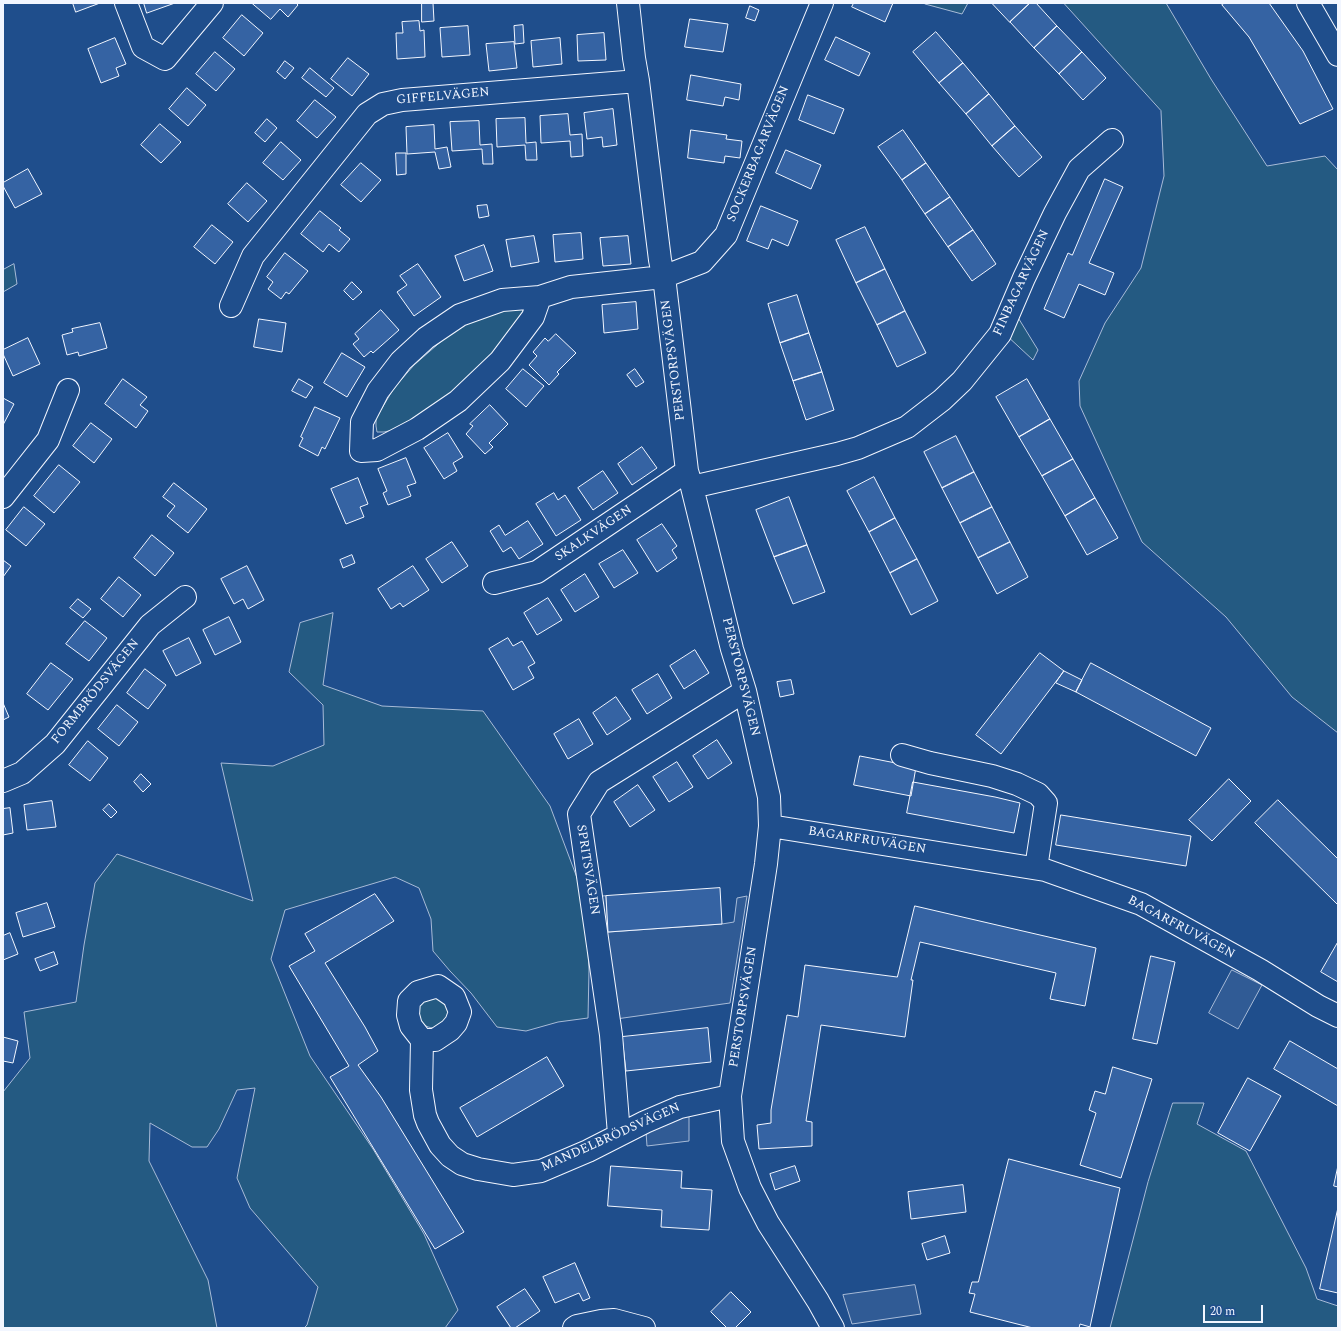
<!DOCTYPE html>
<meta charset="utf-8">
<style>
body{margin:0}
#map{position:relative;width:1341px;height:1331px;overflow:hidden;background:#1f4e8c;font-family:Spectral,serif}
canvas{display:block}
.frame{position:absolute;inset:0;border:4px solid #f2f6ff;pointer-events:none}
.scale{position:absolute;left:1203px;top:1305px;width:60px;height:18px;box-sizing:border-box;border:2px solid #f2f6ff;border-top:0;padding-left:5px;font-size:12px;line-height:14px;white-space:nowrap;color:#f2f6ff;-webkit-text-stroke:3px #1f4e8c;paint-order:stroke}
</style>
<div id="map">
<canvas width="1341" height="1331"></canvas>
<div class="frame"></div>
<div class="scale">20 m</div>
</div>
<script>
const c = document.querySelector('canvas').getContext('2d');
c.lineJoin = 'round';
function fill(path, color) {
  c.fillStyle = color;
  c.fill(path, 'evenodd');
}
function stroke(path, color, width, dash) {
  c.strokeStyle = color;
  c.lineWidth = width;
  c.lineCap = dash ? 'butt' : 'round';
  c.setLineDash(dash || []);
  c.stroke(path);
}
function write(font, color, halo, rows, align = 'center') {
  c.font = font + ' Spectral,serif';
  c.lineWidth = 3;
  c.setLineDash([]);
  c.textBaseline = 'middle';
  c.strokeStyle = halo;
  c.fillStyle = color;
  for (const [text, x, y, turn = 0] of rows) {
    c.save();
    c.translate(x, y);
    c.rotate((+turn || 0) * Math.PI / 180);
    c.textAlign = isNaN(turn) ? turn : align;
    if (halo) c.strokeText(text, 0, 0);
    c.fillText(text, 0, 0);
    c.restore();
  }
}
const green = new Path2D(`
 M925 3H968L962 14 925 4Z
 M1064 3H1166L1211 79 1267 166 1325 156 1338 170V733L1292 697 1226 617 1142 542 1080 406 1079 381 1105 323 1141 268 1164 176 1161 111Z
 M14 264 17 284 3 292V270Z
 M522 308 524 315 519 324 466 383 430 409 393 430 384 432H377L376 426V418L394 388 414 365 453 331 480 314Z
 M1014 311 1038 350 1033 360 1005 334Z
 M333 613 323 685 382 706 483 711 550 806 585 899 589 970 588 1018 558 1022 526 1031 497 1027 471 993 450 971 433 951 431 919 419 888 395 877 285 910 271 959 310 1056 373 1149 424 1234 458 1310 445 1328H304L307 1325 318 1287 250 1208 237 1178 255 1088 237 1090 219 1129 207 1147H192L150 1123 149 1161 208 1280 217 1328H3V1092L30 1058 24 1012 76 1002 84 945 95 883 117 854 253 901 221 763 273 766 324 745 323 705 289 672 300 623Z
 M438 996 449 1008 448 1019 437 1028C426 1029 414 1021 418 1008 419 1006 421 1003 423 1000Z
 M1173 1103H1204L1197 1124 1246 1151 1306 1268 1317 1299 1338 1306V1328H1110L1148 1182Z`);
fill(green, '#245a82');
stroke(green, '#a8bbd7', 1);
const parking = new Path2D(`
 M606 896 608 932 722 924 734 922 737 898 747 896 730 1003 609 1020 591 898Z
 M1232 970 1262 985 1238 1029 1209 1013Z
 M689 1115V1141L647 1146 646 1132Z
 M915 1285 921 1314 852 1324 843 1295Z`);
fill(parking, '#305b95');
stroke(parking, '#a8bbd7', 1);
const building = new Path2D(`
 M73 3H100L76 12Z
 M144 3H175L147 13Z
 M252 3H296L298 5 288 17 280 9 271 19Z
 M422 3H433L434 21 422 22Z
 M854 3H893L885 22 852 7Z
 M992 3H1030L1010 22Z
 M1030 3H1036L1057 26 1034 48 1010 22Z
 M1225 3H1269L1303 51 1333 109 1300 124 1249 37 1222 5Z
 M750 6 759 10 755 21 746 18Z
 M242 15 263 33 244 56 223 38Z
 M690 19 728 24 723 52 685 47Z
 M419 21 420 31 424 30 425 57 397 59 396 33H403L402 22Z
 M523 25 524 43 515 44 514 26Z
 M468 26 470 55 442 57 440 28Z
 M1057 26 1082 52 1059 74 1034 48Z
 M936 32 963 63 939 83 913 52Z
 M604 33 606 60 578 61 577 35Z
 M836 37 870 53 859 76 825 60Z
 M115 38 126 64 116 68 119 76 101 83 88 49Z
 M560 38 562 64 533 67 531 41Z
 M514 42 517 68 489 71 486 44Z
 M215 52 235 69 216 91 196 74Z
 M1082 52 1106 78 1083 100 1059 74Z
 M348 58 369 74 352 96 331 79Z
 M285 61 294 68 285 79 277 72Z
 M963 63 989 94 966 114 939 83Z
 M310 68 334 88 326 97 302 78Z
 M691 75 741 84 739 100 725 97 723 106 687 100Z
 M187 88 206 105 188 126 169 109Z
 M989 94 1015 126 992 146 966 114Z
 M808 95 844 109 834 134 799 120Z
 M315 100 336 117 317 138 297 121Z
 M613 109 617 145 603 147 602 137 587 139 584 113Z
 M568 114 570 135 582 134 583 156 571 157 570 141 541 143 540 116Z
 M525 118 526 143 536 142 537 160H526L525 145 497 147 496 119Z
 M267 119 277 128 265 142 255 133Z
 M479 121 480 145 492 144 493 164H483L482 149 452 151 450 122Z
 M160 124 181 142 161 163 141 145Z
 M434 125 435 149 447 147 451 167 439 169 435 152 407 154 406 127Z
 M1015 126 1042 157 1019 177 992 146Z
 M691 130 727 135 726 139 742 141 740 158 725 156 724 163 688 158Z
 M903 130 926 163 902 180 878 147Z
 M281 142 301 160 283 180 263 163Z
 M786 150 821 165 811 189 776 173Z
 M396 153H406V174L397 175Z
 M361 163 381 180 361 202 341 185Z
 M926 163 950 197 925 214 902 180Z
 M28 169 42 194 15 208 3 186V183Z
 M1105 179 1123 187 1089 263 1114 273 1105 295 1079 284 1064 318 1044 309 1068 253 1072 255Z
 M247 183 267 201 248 222 228 204Z
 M950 197 973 230 948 247 925 214Z
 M487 205 489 216 479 218 477 206Z
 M761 206 798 221 788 246 772 239 768 249 747 241Z
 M320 211 341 228 339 230 350 239 339 252 329 244 323 252 301 234Z
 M212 225 233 242 215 264 194 247Z
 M865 227 885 269 856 283 836 240Z
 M973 230 996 264 972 281 948 247Z
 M581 233 583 259 555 262 553 235Z
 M534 236 539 262 511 267 506 240Z
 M628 236 631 264 603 266 600 238Z
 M484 245 493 271 464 281 455 256Z
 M285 253 308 271 289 294 286 292 281 299 268 289 273 282 267 277Z
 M418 264 441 297 414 316 397 292 407 285 400 276Z
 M885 269 905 311 877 325 856 283Z
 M352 282 362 292 353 300 344 291Z
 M797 295 809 333 780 343 768 304Z
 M636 302 638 329 604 333 602 305Z
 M381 310 399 330 373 353 371 351 364 357 353 344 359 339 355 334Z
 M905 311 926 353 897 367 877 325Z
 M259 319 286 323 282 352 254 347Z
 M100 323 107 348 79 356 78 352 67 355 62 335 73 332 72 329Z
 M809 333 822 372 793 381 780 343Z
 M556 334 576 353 557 372 559 374 549 385 529 365 537 356 533 352 545 338 548 341Z
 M28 338 40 364 13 376 3 354V350Z
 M342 353 365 367 347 397 324 383Z
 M523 369 544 386 526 407 506 389Z
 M635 369 644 382 636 387 627 375Z
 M822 372 834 410 806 420 793 381Z
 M123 379 147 397 140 405 148 411 136 428 105 404Z
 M299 379 313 387 306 398 292 391Z
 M1027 379 1050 419 1019 437 996 397Z
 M3 398 14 404 3 425Z
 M490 405 508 424 489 443 493 447 485 454 466 434 473 426 470 424Z
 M315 407 340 418 325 449 322 447 318 456 299 446 303 438 301 437Z
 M1050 419 1073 459 1042 476 1019 437Z
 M91 423 112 439 94 463 73 446Z
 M448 433 463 457 453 463 457 471 444 479 424 448Z
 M956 436 974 472 942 488 924 452Z
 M642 447 657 468 632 485 618 464Z
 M406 458 416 483 407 486 411 496 388 505 383 493 387 491 378 469Z
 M1073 459 1095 498 1065 516 1042 476Z
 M59 465 80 482 54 513 34 496Z
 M603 471 618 493 593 510 578 488Z
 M974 472 992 507 960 523 942 488Z
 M874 477 895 518 869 532 847 491Z
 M358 478 368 504 360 507 364 517 346 524 331 489Z
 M174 483 207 509 188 533 167 516 175 506 163 497Z
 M554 493 558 500 565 495 581 520 556 536 536 504Z
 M789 497 807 545 774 557 756 510Z
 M1095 498 1118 538 1087 555 1065 516Z
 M24 507 45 524 26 546 6 530Z
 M992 507 1010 542 978 558 960 523Z
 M895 518 917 559 890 573 869 532Z
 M528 521 543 544 519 559 511 547 503 552 490 531 499 525 505 535Z
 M662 524 677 546 672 550 677 558 657 572 637 540Z
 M152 535 174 553 155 576 134 558Z
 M452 542 468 566 442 583 426 559Z
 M1010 542 1028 577 997 594 978 558Z
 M807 545 825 592 793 604 774 557Z
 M623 550 638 573 614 588 599 564Z
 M352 555 355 563 343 568 340 560Z
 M917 559 938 601 911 615 890 573Z
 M3 560 11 566 3 577Z
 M247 566 264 600 248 609 243 599 234 604 221 579Z
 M413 566 429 590 403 607 400 603 391 609 378 589Z
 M585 574 599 597 575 612 561 590Z
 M119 577 141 595 123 617 101 599Z
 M548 598 562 620 537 635 524 613Z
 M78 599 91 609 83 618 70 608Z
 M229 617 241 642 215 655 203 630Z
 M85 621 107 638 89 661 66 644Z
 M189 638 201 663 176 676 163 651Z
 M508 638 513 646 522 641 535 663 528 667 534 678 513 690 489 649Z
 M695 650 709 673 684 689 670 666Z
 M1040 653 1064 671 1001 754 976 735Z
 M51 663 73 679 48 710 27 694Z
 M1091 663 1211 728 1196 756 1076 692Z
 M145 669 166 685 148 709 127 693Z
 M1064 671 1082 680 1076 692 1056 683Z
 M658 674 672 698 647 714 632 690Z
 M791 680 794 694 780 697 777 682Z
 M616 697 631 719 607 735 593 713Z
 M3 703 9 717 3 720Z
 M117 705 138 722 119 746 98 729Z
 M579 719 593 744 568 759 554 734Z
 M717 740 732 763 708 779 693 756Z
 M88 741 108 758 90 781 69 765Z
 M860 756 916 767 911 796 854 785Z
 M677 762 693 787 669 802 653 777Z
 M141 774 151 784 143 792 134 782Z
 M1229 779 1251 801 1212 841 1189 820Z
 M913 782 995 797 1020 803 1014 833 907 813Z
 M638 785 655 810 630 827 614 802Z
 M1278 800 1338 859V905L1255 823Z
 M52 801 56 827 27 830 24 805Z
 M109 804 117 812 111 818 103 810Z
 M10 808 13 833 3 835V809Z
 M1061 815 1191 836 1186 866 1056 845Z
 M720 888 722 924 608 932 606 896Z
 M375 894 394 921 325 963 365 1027 378 1051 358 1065 381 1097 464 1232 435 1249 330 1077 349 1066 289 966 315 951 305 934Z
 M47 903 55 927 23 937 16 913Z
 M915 906 1096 948 1085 1006 1050 999 1056 973 920 942 911 980H913L905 1037 821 1025 806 1121 812 1122V1146L759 1149 757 1125 771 1123V1110L787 1015 798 1017 805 965 897 977Z
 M10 933 18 954 3 960V936Z
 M1338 942V982L1321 972Z
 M54 952 58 964 40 971 35 959Z
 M1151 956 1175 962 1157 1044 1133 1039Z
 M708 1028 711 1062 626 1071 622 1037Z
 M3 1037 18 1041 13 1063 3 1061Z
 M1290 1041 1338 1069V1106L1274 1069Z
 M547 1057 564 1086 477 1137 460 1108Z
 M1113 1067 1152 1079 1121 1178 1080 1165 1096 1113 1089 1110 1095 1091 1105 1094Z
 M1248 1078 1281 1096 1250 1151 1218 1133Z
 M1009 1159 1120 1188 1090 1327 1080 1324 1079 1328H1033L970 1312 975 1294 969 1293 972 1282H978Z
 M611 1166 682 1171 681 1188 712 1190 709 1230 661 1227 662 1210 608 1206Z
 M795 1166 800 1181 775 1190 770 1174Z
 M1338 1166V1187L1334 1186Z
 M963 1185 966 1212 911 1219 908 1192Z
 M1338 1208V1293L1320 1289Z
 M945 1236 950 1253 927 1260 922 1244Z
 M575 1263 590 1298 583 1301 579 1293 555 1303 543 1277Z
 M525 1289 540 1311 515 1328H511L497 1307Z
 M731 1292 751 1312 735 1328H727L711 1312Z`);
fill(building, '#3563a3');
stroke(building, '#f2f6ff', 1);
const minor = new Path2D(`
 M126 3 143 47 165 59 212 3
 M628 3 634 58 638 81 660 260 665 285 687 471 692 487 732 649 745 691 769 797 770 826 766 864 730 1096 733 1141 750 1188 768 1223 818 1301 833 1328
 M1308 3 1338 55
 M540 297 533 317 500 361 458 401 417 429 377 450 361 451 362 422 378 391 401 361 426 338 460 315 502 300 540 297 571 287 663 277 702 262 726 235 822 3
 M231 306 253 256 367 114 383 104 402 100 638 81
 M692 487 837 454 858 448 907 427 942 400 962 381 1000 334 1024 278 1055 213 1079 169 1112 140
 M3 497 48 440 68 390
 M494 583 537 572 687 471
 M902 755 930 763 992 776 1017 784 1038 794 1046 803 1036 868
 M3 781 22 773 55 744 150 625 185 597
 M770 826 1045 870 1141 904 1260 970 1318 1006 1338 1016
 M422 1040 411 1026 408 1015 409 1001 418 992 438 986 454 997 460 1012 456 1023 450 1030 435 1040H422L421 1090 425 1115 428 1123 440 1145 450 1156 462 1164 478 1169 513 1175 541 1171 588 1151 645 1122 680 1107 730 1096
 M619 1134 611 1035 579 814 599 782 745 691
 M574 1328 577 1326 601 1321 614 1320 644 1328`);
stroke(minor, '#f2f6ff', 24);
stroke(minor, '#1f4e8c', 22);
write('13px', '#f2f6ff', '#1f4e8c', [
 ["GIFFELVÄGEN",443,97,-5],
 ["SOCKERBAGARVÄGEN",759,154,-68],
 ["FINBAGARVÄGEN",1022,283,-65],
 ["PERSTORPSVÄGEN",674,360,-97],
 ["SKALKVÄGEN",594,534,-34],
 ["PERSTORPSVÄGEN",740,677,76],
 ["FORMBRÖDSVÄGEN",96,692,-51],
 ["BAGARFRUVÄGEN",867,841,9],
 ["SPRITSVÄGEN",587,870,81],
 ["BAGARFRUVÄGEN",1181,928,28],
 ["PERSTORPSVÄGEN",744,1007,-81],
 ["MANDELBRÖDSVÄGEN",611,1138,-24]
]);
</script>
